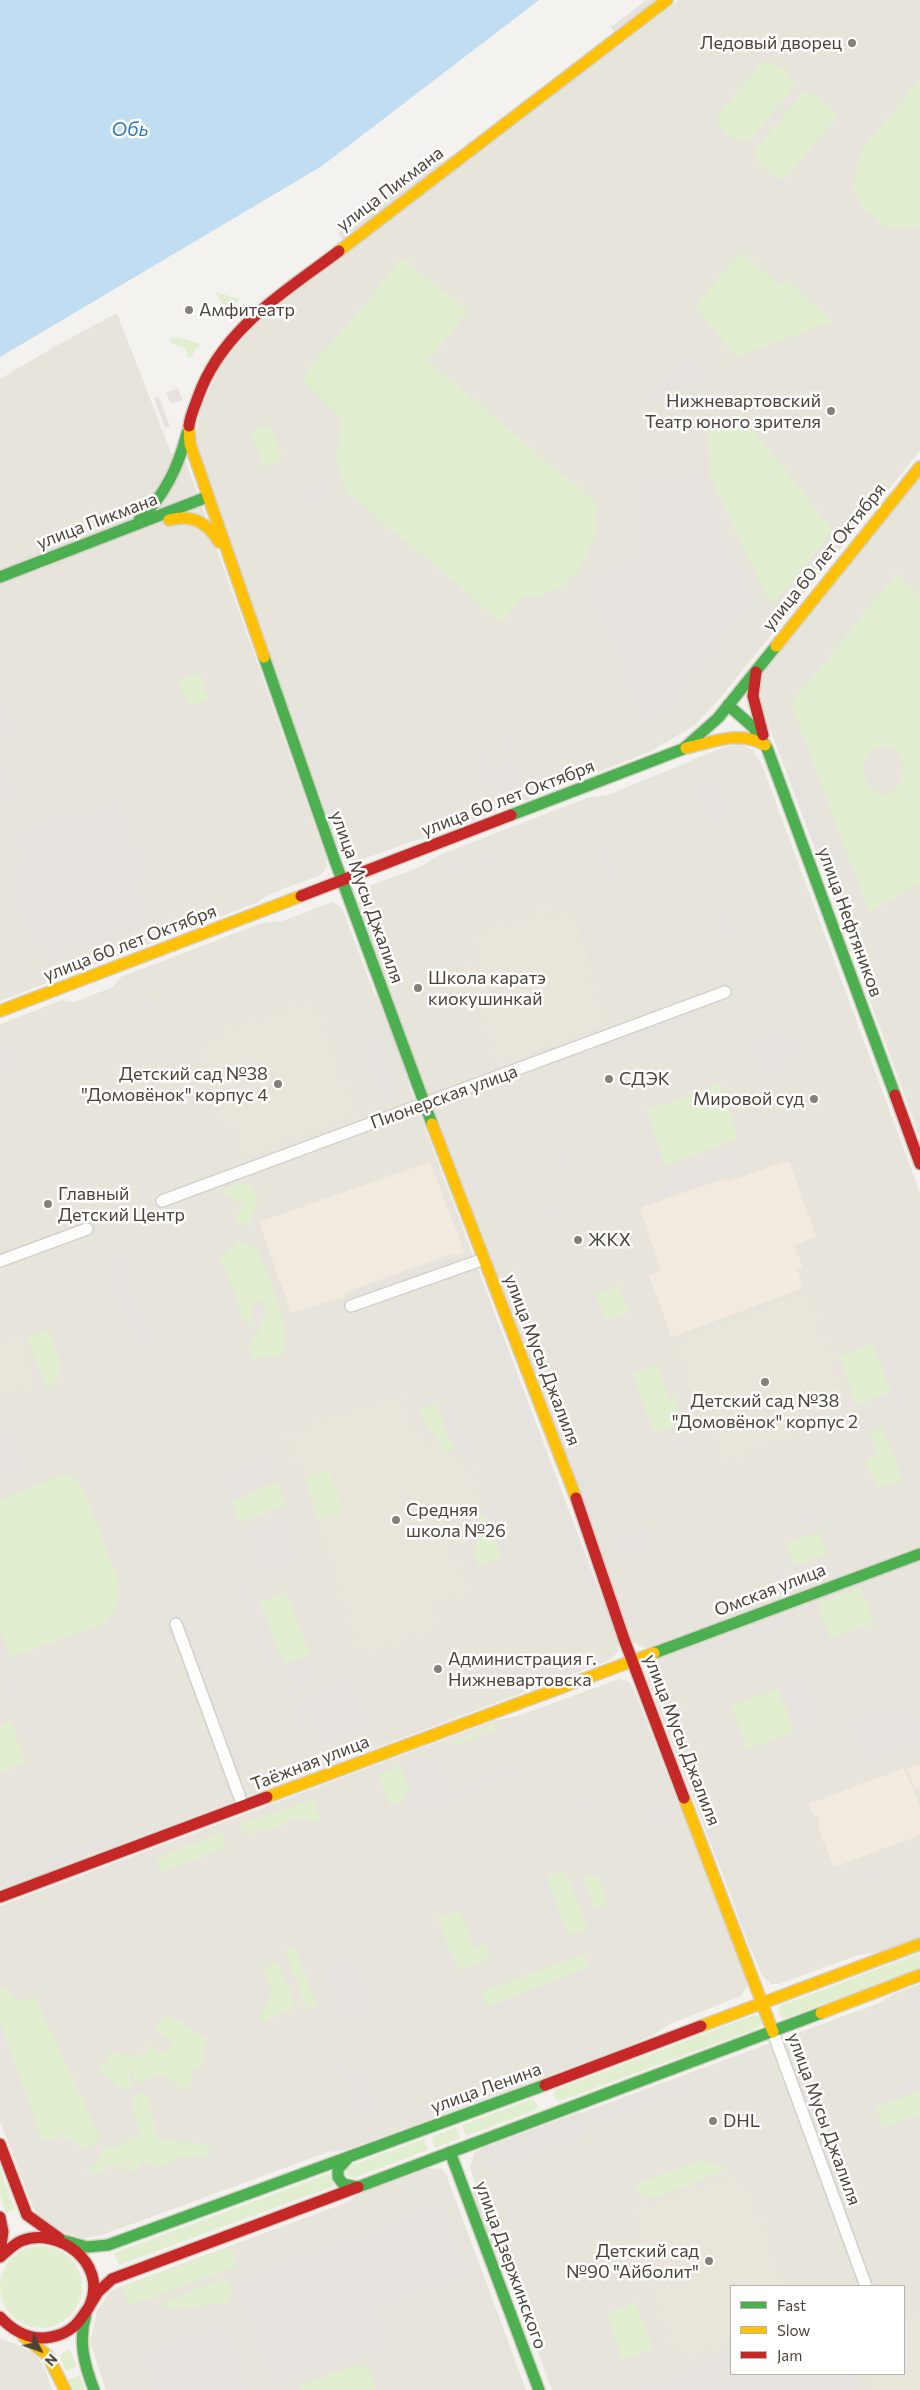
<!DOCTYPE html>
<meta charset="utf-8">
<style>
body{margin:0}
#map{position:relative;width:920px;height:2390px;overflow:hidden;background:#f4f2ee;font-family:Commissioner,sans-serif}
canvas{display:block}
.legend{position:absolute;left:730px;top:2285px;width:175px;height:90px;box-sizing:border-box;background:#fff;border:1px solid #b7b4b0;margin:0;padding:6px 9px;list-style:none;font-size:15px;color:#4b4439}
.legend li{display:flex;align-items:center;gap:10px;height:25px}
.legend b{width:25px;border:1px solid #b7b4b0}
.north{position:absolute;left:15px;top:2325px;width:50px;height:50px;-webkit-text-stroke:4px #fff;paint-order:stroke;rotate:132deg;font-size:14px;font-weight:700;line-height:20px;text-align:center;color:#4b4439}
.north::after{content:'';display:block;margin:auto;width:18px;height:22px;background:#4b4439;clip-path:polygon(50% 0,100% 100%,50% 72%,0 100%)}
</style>
<div id="map">
<canvas width="920" height="2390"></canvas>
<ul class="legend">
<li><b style="height:6px;background:#4caf50"></b>Fast</li>
<li><b style="height:6px;background:#ffc107"></b>Slow</li>
<li><b style="height:6px;background:#c62828"></b>Jam</li>
</ul>
<div class="north">N</div>
</div>
<script>
const c = document.querySelector('canvas').getContext('2d');
c.lineJoin = 'round';
function fill(path, color) {
  c.fillStyle = color;
  c.fill(path, 'evenodd');
}
function stroke(path, color, width, dash) {
  c.strokeStyle = color;
  c.lineWidth = width;
  c.lineCap = dash ? 'butt' : 'round';
  c.setLineDash(dash || []);
  c.stroke(path);
}
function write(font, color, halo, rows, align = 'center') {
  c.font = font + ' Commissioner,sans-serif';
  c.lineWidth = 5;
  c.setLineDash([]);
  c.textBaseline = 'middle';
  c.strokeStyle = halo;
  c.fillStyle = color;
  for (const [text, x, y, turn = 0] of rows) {
    c.save();
    c.translate(x, y);
    c.rotate((+turn || 0) * Math.PI / 180);
    c.textAlign = isNaN(turn) ? turn : align;
    if (halo) c.strokeText(text, 0, 0);
    c.fillText(text, 0, 0);
    c.restore();
  }
}
fill(new Path2D(`
 M679 0H920V451L715 704 694 726 649 752 436 835 410 842 358 861 348 859 338 847 195 447 200 409 222 363 252 327 273 308Z
 M117 313 171 453 185 459 326 857 327 867 321 875 270 894 256 903 0 1001V379L54 347Z
 M920 472V1138L856 962 857 950 863 941 858 926 850 925 841 919 763 710 760 688 763 677 758 666Z
 M740 744 753 750 762 765 920 1193V1548L654 1647 644 1648 633 1642 434 1113 358 903 362 894 369 886 420 867 439 855 587 798 608 795 724 747Z
 M332 902 342 908 619 1643 618 1651 610 1660 0 1889V1024L62 1000 74 1002 113 987 121 977 262 923 282 921Z
 M920 1561V1938L886 1951 858 1955 779 1984H771L761 1974 648 1681 649 1670 657 1658Z
 M619 1679 629 1682 633 1687 746 1979 747 1986 741 1996 668 2025 654 2035 599 2057 346 2150 328 2152 102 2235 84 2238 63 2232 39 2217 33 2207 0 2121V1906L496 1720 521 1715Z
 M920 1984V2390H552L471 2171 470 2166 475 2152 879 2003 895 1993ZM731 2286H904V2374H731Z
 M429 2168 441 2169 446 2174 526 2390H106L90 2342 97 2311 109 2293 117 2288 348 2202 362 2192Z
 M0 2338 21 2346 35 2355 44 2367 52 2390H0Z`), '#e7e4dc');
fill(new Path2D(`
 M786 1161 790 1163 816 1237 794 1245 803 1268 797 1270 803 1288 672 1337 649 1276 661 1271 640 1208 726 1178 728 1182Z
 M430 1162 464 1252 455 1257 451 1254 343 1293 344 1297 291 1313 259 1222Z
 M920 1764V1790L919 1787 915 1788 907 1768Z
 M904 1768 920 1807V1835L834 1867 818 1827 820 1823 818 1817 813 1815 809 1804Z`), '#f3ebdf');
fill(new Path2D(`
 M700 468 753 603 667 712 640 722 587 579 643 552 640 547 636 495 648 481Z
 M119 800 148 874 133 880 138 892 142 891 146 900 139 903 147 925 46 964 36 938 30 940 7 870 26 862 15 833 63 815 66 820Z
 M285 1517 300 1560 261 1575 245 1532Z
 M731 2351V2374H854L860 2390H634Z`), '#e6e2de');
fill(new Path2D(`
 M546 909 550 919 572 911 594 971 588 973 607 1023 499 1064 465 968 480 962 471 938Z
 M313 999 357 1114 243 1158 229 1119 224 1121 198 1053 206 1050 203 1041Z
 M808 1292 853 1415 721 1464 674 1342Z
 M20 1340 36 1382 0 1396V1343L5 1345Z
 M401 1393 417 1438 428 1443 437 1455 458 1457 463 1468 473 1466 476 1475 472 1479 480 1502 474 1539 451 1547 467 1591 433 1603 441 1626 362 1653 286 1434Z
 M720 2179 749 2188 786 2286H731V2340L678 2359 636 2243 642 2240 632 2212Z
 M920 2317V2390H873L867 2374H904V2323Z`), '#eae5da');
fill(new Path2D(`
 M762 62C775 60 793 75 793 87L753 138C741 147 719 134 718 119L721 111Z
 M920 79V226L886 228 863 208 853 191 858 159 864 146Z
 M804 92C815 91 834 107 836 118L790 174 783 179C771 177 755 162 755 150Z
 M741 252 779 285 785 279 833 321 736 357 695 307Z
 M403 258 468 312 428 361 595 502C596 514 597 525 594 537 587 568 556 601 523 597L504 619 499 620 345 490 336 458 341 419 301 379Z
 M215 292 240 299 227 311Z
 M177 337 200 344 191 357H187L186 348 172 344 170 339Z
 M734 416H741L744 419 833 530 774 604 766 596 708 472 711 465 706 427Z
 M270 425 283 460 264 467 250 432Z
 M896 574 920 594V883L869 912 791 704ZM886 746C920 753 900 816 868 785L862 768C864 755 873 747 886 746Z
 M199 673 209 700 189 707 179 681Z
 M720 1084 739 1138 665 1165 646 1111Z
 M238 1184 252 1185 259 1200 249 1226 235 1223 243 1205 226 1196 223 1190Z
 M240 1240 258 1251 270 1280 287 1333 284 1354 252 1360 248 1347C258 1333 265 1322 265 1304L252 1302 254 1313 251 1322 241 1318 237 1298 219 1259Z
 M618 1286 628 1312 605 1321 595 1295Z
 M48 1330 62 1366 53 1386 46 1388 27 1338Z
 M873 1344 891 1392 856 1404 839 1356Z
 M657 1365 670 1400 675 1398 684 1422 654 1433 632 1374Z
 M436 1403 454 1450 444 1454 437 1436 426 1427 419 1409Z
 M883 1428 903 1481 877 1488 866 1460 877 1456 870 1435 871 1432Z
 M329 1469 343 1511 318 1520 304 1477Z
 M62 1475 75 1477 82 1486 119 1581C121 1602 117 1611 101 1625L11 1657 0 1630V1500Z
 M278 1483 286 1505 239 1523 231 1501Z
 M485 1515 500 1555 498 1559 478 1566 474 1554 479 1533 480 1516Z
 M819 1532 827 1554 795 1566 787 1544Z
 M861 1587 874 1622 830 1638 817 1603Z
 M286 1592 310 1655 284 1664 260 1602Z
 M778 1689 794 1732 747 1749 731 1706Z
 M11 1722 26 1763 0 1772V1726Z
 M495 1724 497 1729 452 1746 450 1742Z
 M401 1766 410 1792 403 1795 404 1800 390 1806 379 1774Z
 M313 1799 321 1818 316 1821 296 1818 270 1830 243 1834 240 1825Z
 M223 1832 226 1847 162 1873 157 1857Z
 M565 1870 588 1929 569 1936 546 1877Z
 M597 1874 608 1904 595 1909 583 1879Z
 M460 1910 474 1948 485 1944 490 1959 458 1971 438 1918Z
 M295 1947 316 2005 306 2009 285 1951Z
 M920 1953V1968L786 2018 781 2017 778 2012 780 2006Z
 M583 1954 589 1968 488 2007 482 1992Z
 M277 1963 296 2006 264 2022 260 2018 272 1992 263 1968Z
 M0 1988 7 1989 18 2002 35 1996 100 2138 88 2148 75 2144 63 2135 43 2142 0 2022Z
 M170 2015 207 2039 202 2067 192 2069V2085L184 2091 161 2074 138 2083 132 2077 135 2072 130 2071 132 2088H119L100 2070 110 2053 142 2056 153 2044 158 2051 164 2053 172 2043 155 2029 163 2018Z
 M754 2015 760 2016 762 2023 758 2028 560 2101 554 2098 555 2090Z
 M920 2091V2118L916 2116 883 2128 875 2107Z
 M139 2093 148 2095 158 2140 211 2145 207 2157 179 2159 159 2168 143 2161 135 2171 108 2166 99 2175 86 2173 101 2157 104 2147 118 2146 130 2138 139 2136 131 2100Z
 M532 2099 538 2105 536 2110 466 2136 462 2125Z
 M456 2127 460 2138 435 2148 431 2137Z
 M424 2139 428 2150 354 2178 347 2176 346 2169 349 2166Z
 M702 2160 728 2170 651 2199 634 2188 635 2185Z
 M0 2169 15 2210 6 2213 0 2195Z
 M331 2173 334 2186 119 2265 114 2253Z
 M0 2287a41 41 0 1 1 82 0a41 41 0 1 1-82 0Z
 M230 2247 237 2266 129 2306 122 2287Z
 M225 2279 233 2290 228 2300 222 2304 173 2309 163 2306 164 2301Z
 M636 2302 653 2348 623 2360 606 2314Z
 M67 2350 71 2352 77 2367 65 2371 60 2356Z
 M352 2366 365 2367 374 2378 376 2390H298L302 2385Z
 M80 2375 85 2390H72L68 2380Z`), '#e1eecf');
fill(new Path2D(`
 M646 0H654L657 3 616 34 611 27Z
 M439 157 444 164 343 240 338 233Z
 M688 352 697 358 709 374 702 380 666 392 663 398 645 404 641 400Z
 M178 388 183 400 171 404 166 393Z
 M159 397 170 426 165 428 154 398Z
 M326 481 332 500 299 510 293 491Z
 M671 655 682 684 634 703 621 668 641 660 644 665Z
 M0 682 20 737 0 745Z
 M303 710 341 819 332 823 294 713Z
 M509 737 525 782 498 791 493 790 487 792 476 760 479 759 476 748 486 745 493 763 505 758 499 740Z
 M0 750 17 793 0 810Z
 M466 752 480 795 474 797 460 754Z
 M798 773 828 852 819 857 788 776Z
 M716 779 735 818 715 830 704 816 701 817 691 790Z
 M605 833 623 883 611 887 593 838Z
 M496 851 498 858 377 903 375 897Z
 M23 866 48 932 41 935 16 868Z
 M721 906 738 929 731 936V939L723 942 712 913Z
 M579 908 600 967 594 969 573 911Z
 M155 933 158 941 54 979 51 971Z
 M377 996 409 1080 404 1082 372 998Z
 M132 997 137 1011 125 1015 120 1001Z
 M150 999 162 1032 156 1035 143 1001Z
 M697 1008 700 1016 574 1063 571 1055Z
 M782 1023 806 1055 763 1076 749 1044Z
 M381 1040 397 1084 391 1087 396 1098 382 1103 361 1047Z
 M17 1043 24 1064 0 1073V1049Z
 M167 1044 179 1077 173 1079 160 1046Z
 M563 1090 598 1183 591 1186 556 1092Z
 M646 1114 667 1173 661 1175 640 1117Z
 M560 1134 579 1186 572 1189 553 1137Z
 M731 1150 738 1171 651 1202 647 1191 673 1181 670 1172Z
 M471 1160 490 1211 483 1214 464 1162Z
 M0 1164 11 1195 4 1197 0 1187Z
 M597 1192 599 1199 507 1233 504 1225Z
 M122 1253 154 1342 136 1348 104 1260Z
 M454 1257 457 1265 354 1301 352 1293Z
 M588 1277 603 1319 597 1321 582 1279Z
 M5 1284 19 1324 12 1327 0 1290V1286Z
 M446 1287 448 1293 389 1315 387 1308Z
 M491 1305 540 1437 532 1440 484 1308Z
 M520 1308 531 1338 523 1341 512 1310Z
 M883 1342 906 1406 898 1409 875 1345Z
 M624 1357 639 1397 632 1400 617 1360Z
 M418 1380 420 1385 335 1415 333 1409Z
 M452 1398 476 1460 468 1463 463 1449 456 1451 438 1404Z
 M645 1415 653 1435 693 1421 695 1427 649 1444 639 1417Z
 M12 1425 29 1469 6 1478 0 1463V1430Z
 M563 1425 597 1516 590 1519 556 1427Z
 M698 1432 701 1440 645 1460 642 1453Z
 M250 1446 253 1452 215 1467 213 1461Z
 M268 1455 277 1480 230 1498 220 1473Z
 M548 1460 598 1591 591 1594 541 1462Z
 M489 1497 509 1551 502 1553 482 1499Z
 M840 1501 842 1508 773 1534 771 1526Z
 M223 1524 277 1671 271 1674 216 1527Z
 M646 1525 653 1546 619 1559 611 1538Z
 M770 1539 783 1575 777 1577 764 1541Z
 M792 1613 795 1620 672 1665 669 1658Z
 M188 1620 242 1767 234 1770 180 1623Z
 M311 1658 320 1682 295 1692 313 1740 305 1743 285 1689 293 1685 286 1667Z
 M353 1674 372 1727 321 1746 302 1693Z
 M806 1675 824 1725 799 1734 781 1684Z
 M13 1678 40 1751 34 1753 6 1681Z
 M661 1684 699 1786 693 1789 654 1687Z
 M895 1706 915 1716 920 1730V1743L863 1764 848 1723Z
 M436 1753 449 1789 519 1763 523 1775 411 1816 404 1796 412 1793 402 1766Z
 M286 1766 289 1776 257 1787 254 1778Z
 M30 1779 32 1785 0 1797V1791Z
 M602 1792 605 1799 562 1815 559 1808Z
 M669 1801 676 1821 650 1831 642 1811Z
 M708 1818 723 1857 717 1860 702 1820Z
 M116 1833 119 1842 0 1885V1875Z
 M532 1843 569 1940 563 1942 526 1845Z
 M905 1860 908 1867 851 1888 848 1881Z
 M739 1900 757 1949 751 1951 733 1902Z
 M920 1928V1937L898 1945 895 1937Z
 M352 1954 374 2012 342 2024 320 1966Z
 M589 1968 591 1975 490 2013 488 2007Z
 M920 1989V2008L912 2011 906 1995Z
 M338 2047 347 2071 364 2065 380 2108 356 2117 331 2050Z
 M583 2048 586 2055 528 2077 525 2069Z
 M802 2065 821 2117 814 2120 794 2067Z
 M684 2077 689 2090 599 2125 594 2111Z
 M920 2079V2087L875 2105 872 2097Z
 M460 2093 476 2101 425 2120 420 2108Z
 M580 2112 588 2135 489 2172 480 2149Z
 M803 2145 816 2181 808 2184 795 2148Z
 M477 2190 500 2252 495 2254 472 2193Z
 M437 2205 445 2208 464 2262H471L475 2274 378 2311 390 2345 274 2388 233 2282Z
 M226 2322 252 2390H152L139 2353 169 2342 168 2339 177 2335 179 2339Z`), '#e6e3df');
fill(new Path2D(`
 M0 0H539L322 166 0 357Z`), '#c0ddf1');
const street = new Path2D(`
 M162 1201 725 992
 M0 1261 87 1229
 M351 1306 484 1259
 M176 1624 243 1806
 M773 2032 866 2286`);
const fast = new Path2D(`
 M139 520C165 495 178 468 187 433
 M0 577 207 497
 M264 657 335 861 432 1124
 M728 705 753 727 767 748 895 1095
 M511 815 683 749 718 718 776 646
 M654 1653 920 1554
 M450 2152 539 2390
 M347 2159 338 2169V2177L343 2184 357 2187
 M358 2187 821 2013
 M62 2240 87 2247 108 2245 545 2085
 M86 2314C78 2341 84 2364 94 2390`);
const slow = new Path2D(`
 M339 251 667 0
 M189 426 190 444 264 657
 M169 520C192 514 207 522 219 542
 M776 646 920 467
 M686 748C713 742 739 730 765 745
 M0 1011 301 896
 M432 1124 576 1498
 M267 1797 654 1653
 M684 1798 773 2032
 M821 2013 920 1975
 M701 2026 920 1944
 M23 2336 48 2356 65 2390`);
const jam = new Path2D(`
 M189 426C190 416 195 406 198 397 222 329 285 292 339 251
 M756 672 753 696 763 735
 M301 896 511 815
 M895 1095 920 1164
 M576 1498 624 1639 684 1798
 M0 1897 267 1797
 M545 2085 701 2026
 M0 2144 27 2215 59 2238
 M0 2217 3 2232 0 2251
 M0 2257C6 2252 14 2244 21 2241 58 2226 108 2263 90 2305 88 2309 85 2313 82 2317 75 2328 63 2335 51 2337 31 2341 13 2331 0 2317
 M87 2310 98 2292 112 2279 358 2187`);
stroke(street, '#d2d0cb', 14);
stroke(fast, '#d3cfc5', 14);
stroke(slow, '#d3cfc5', 14);
stroke(jam, '#d3cfc5', 14);
stroke(street, '#fdfdfc', 11);
stroke(fast, '#4caf50', 11);
stroke(slow, '#ffc107', 11);
stroke(jam, '#c62828', 11);
for (const [x, y, r, color] of [
 [852,43,5,"#868178"],
 [189,310,5,"#868178"],
 [831,411,5,"#868178"],
 [418,988,5,"#868178"],
 [609,1079,5,"#868178"],
 [278,1084,5,"#868178"],
 [814,1099,5,"#868178"],
 [48,1204,5,"#868178"],
 [578,1240,5,"#868178"],
 [765,1382,5,"#868178"],
 [396,1520,5,"#868178"],
 [438,1669,5,"#868178"],
 [713,2121,5,"#868178"],
 [709,2261,5,"#868178"]
]) {
  const dot = new Path2D();
  dot.arc(x, y, r, 0, 2 * Math.PI);
  c.fillStyle = color;
  c.fill(dot);
  stroke(dot, '#fff', 2);
}
write('18px', '#4b4439', '#fff', [
 ["Ледовый дворец",842,43,"right"],
 ["Амфитеатр",199,310],
 ["Нижневартовский",821,401,"right"],
 ["Театр юного зрителя",821,422,"right"],
 ["Школа каратэ",428,978],
 ["киокушинкай",428,999],
 ["Детский сад №38",268,1074,"right"],
 ["\"Домовёнок\" корпус 4",268,1095,"right"],
 ["СДЭК",619,1079],
 ["Мировой суд",804,1099,"right"],
 ["Главный",58,1194],
 ["Детский Центр",58,1215],
 ["ЖКХ",588,1240],
 ["Детский сад №38",765,1401,"center"],
 ["\"Домовёнок\" корпус 2",765,1422,"center"],
 ["Средняя",406,1510],
 ["школа №26",406,1531],
 ["Администрация г.",448,1659],
 ["Нижневартовска",448,1680],
 ["DHL",723,2121],
 ["Детский сад",699,2251,"right"],
 ["№90 \"Айболит\"",699,2272,"right"]
], 'left');
write('18px', '#4b4439', '#fff', [
 ["улица Пикмана",390,189,-37],
 ["улица Пикмана",97,521,-21],
 ["улица 60 лет Октября",824,557,-51],
 ["улица 60 лет Октября",508,798,-21],
 ["улица Мусы Джалиля",367,897,70],
 ["улица Нефтяников",850,922,70],
 ["улица 60 лет Октября",130,943,-21],
 ["Пионерская улица",444,1097,-20],
 ["улица Мусы Джалиля",542,1360,69],
 ["Омская улица",770,1590,-21],
 ["улица Мусы Джалиля",682,1740,69],
 ["Таёжная улица",310,1763,-21],
 ["улица Ленина",486,2088,-20],
 ["улица Мусы Джалиля",824,2119,70],
 ["улица Дзержинского",511,2265,70]
]);
write('italic 19px', '#2e7ab2', '#fff', [
 ["Обь",130,130]
]);
</script>
